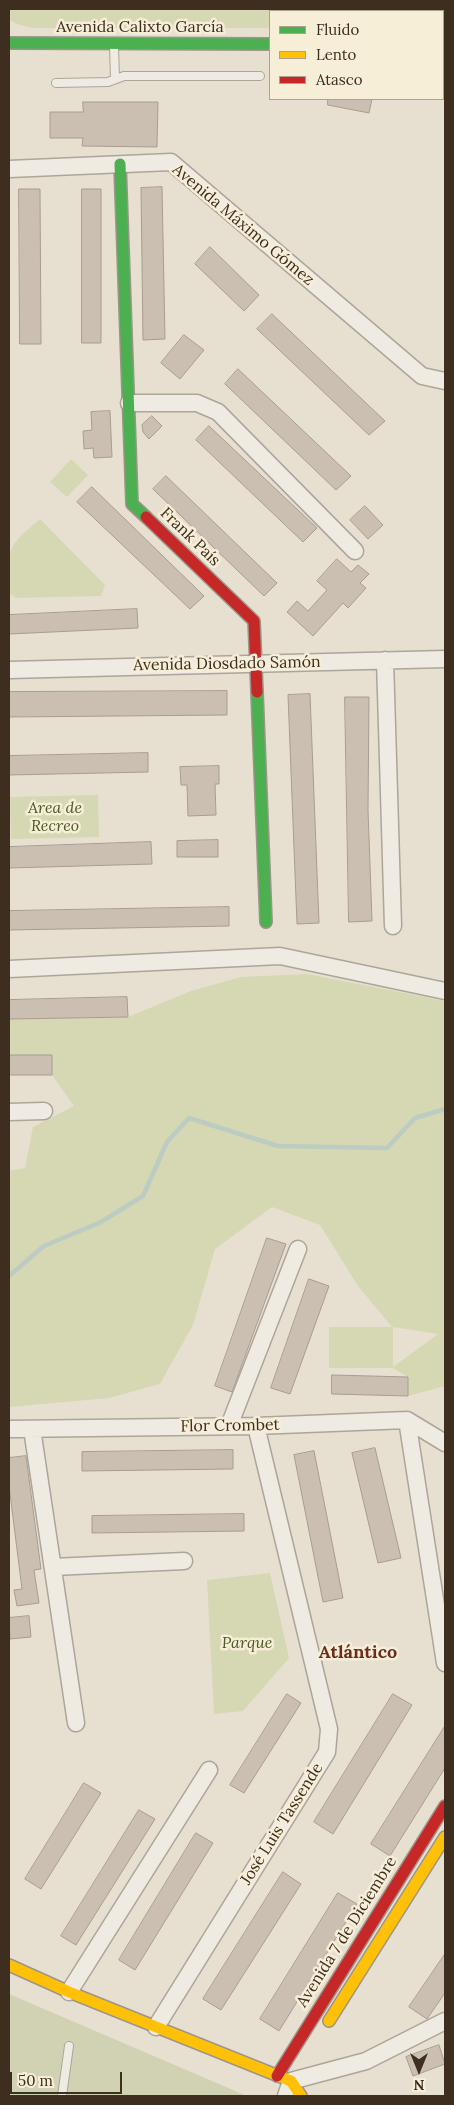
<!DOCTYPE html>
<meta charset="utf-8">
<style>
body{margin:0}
#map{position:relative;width:454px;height:2105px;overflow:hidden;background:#e7e0d1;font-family:Lora,serif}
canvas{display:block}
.frame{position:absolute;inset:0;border:10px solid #3d2e20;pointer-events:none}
.legend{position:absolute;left:269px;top:10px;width:175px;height:90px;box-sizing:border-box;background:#f7eed8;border:1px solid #ada18e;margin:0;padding:6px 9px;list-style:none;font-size:15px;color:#3d2e20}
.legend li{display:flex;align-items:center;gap:10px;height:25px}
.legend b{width:25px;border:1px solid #ada18e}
.north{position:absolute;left:394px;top:2045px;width:50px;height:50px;-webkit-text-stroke:4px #f7eed8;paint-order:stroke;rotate:180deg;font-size:14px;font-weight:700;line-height:20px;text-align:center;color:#3d2e20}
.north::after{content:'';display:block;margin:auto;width:18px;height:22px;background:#3d2e20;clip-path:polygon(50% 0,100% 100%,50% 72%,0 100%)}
.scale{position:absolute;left:10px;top:2072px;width:112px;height:22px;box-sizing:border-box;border:2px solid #3d2e20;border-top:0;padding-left:6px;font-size:15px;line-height:18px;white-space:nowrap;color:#3d2e20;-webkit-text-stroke:4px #f7eed8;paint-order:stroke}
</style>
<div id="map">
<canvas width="454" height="2105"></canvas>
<div class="frame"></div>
<ul class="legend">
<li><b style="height:6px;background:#4caf50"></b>Fluido</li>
<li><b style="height:6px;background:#ffc107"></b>Lento</li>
<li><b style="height:6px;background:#c62828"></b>Atasco</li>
</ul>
<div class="north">N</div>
<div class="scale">50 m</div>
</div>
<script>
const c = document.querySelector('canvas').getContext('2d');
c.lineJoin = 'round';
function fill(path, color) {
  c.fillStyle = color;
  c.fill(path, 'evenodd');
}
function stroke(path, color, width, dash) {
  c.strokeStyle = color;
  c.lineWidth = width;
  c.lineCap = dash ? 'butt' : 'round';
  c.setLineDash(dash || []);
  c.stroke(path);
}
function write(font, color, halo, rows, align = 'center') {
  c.font = font + ' Lora,serif';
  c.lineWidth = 5;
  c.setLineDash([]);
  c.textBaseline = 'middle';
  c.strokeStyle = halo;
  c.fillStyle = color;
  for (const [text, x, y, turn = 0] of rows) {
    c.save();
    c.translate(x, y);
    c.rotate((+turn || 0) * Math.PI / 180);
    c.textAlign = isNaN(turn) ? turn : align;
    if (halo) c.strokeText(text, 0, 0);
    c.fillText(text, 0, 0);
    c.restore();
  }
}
fill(new Path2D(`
 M9 9H282V11H270V27L266 28H33C24 26 16 25 9 19Z
 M71 459 88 475 67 497 50 482Z
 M40 519 105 585 101 596 16 598 9 593C9 548 4 549 40 519Z
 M98 795 99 837 11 839 10 797Z
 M307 974 445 1001V1386L408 1396V1377L393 1368H329V1327H392L358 1286 320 1225 272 1207 215 1249 193 1325 160 1384 109 1398 9 1407V1171L25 1168 33 1127 74 1106 52 1075V1055H9V1019L128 1017 191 991 241 977ZM393 1327 438 1334 393 1367Z
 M270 1573 289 1658 243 1711 214 1714 207 1580Z`), '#d6d7b3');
fill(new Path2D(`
 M9 1994 247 2096H9Z`), '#d1d1b3');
stroke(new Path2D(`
 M9 1276 44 1246 101 1222 143 1196 167 1142 189 1118 278 1146 387 1148 415 1118 445 1109`), '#bcccc2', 4.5);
const building = new Path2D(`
 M328 99H372L369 113 328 105Z
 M83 102H158L157 147 82 146 83 138H50V112H83Z
 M162 187 165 339 143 340 141 188Z
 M19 189H40L41 344H20Z
 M82 189H101V343H82Z
 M210 247 259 295 244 311 195 264Z
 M272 314 385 421 369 435 257 329Z
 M184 335 204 350 180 379 161 363Z
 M238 369 351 476 336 490 225 384Z
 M110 411 112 457 94 458 93 448 84 449 83 431 92 430 91 412Z
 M152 416 162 426 149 439 143 432 142 425Z
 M209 426 317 528 303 542 196 440Z
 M166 476 277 583 264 596 153 489Z
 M92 487 204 596 190 609 77 502Z
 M365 506 383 525 368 539 350 520Z
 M337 559 351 572 358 565 369 574 360 583 366 588 348 608 343 603 313 636 287 612 297 601 308 611 327 590 317 581Z
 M137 609 138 628 9 634V615Z
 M227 691V715L9 717V692Z
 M310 694 319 923 297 924 288 695Z
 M345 697H369L368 810 372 921 349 922Z
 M148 753V772L9 775V756Z
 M219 766V784H215L216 815 188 816 187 785H181L180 767Z
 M218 840V857H177V841Z
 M151 842 152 864 9 868V847Z
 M229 907V926L9 930V911Z
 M127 997 128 1017 9 1019V1000Z
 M9 1055H52V1075H9Z
 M267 1238 286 1244 232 1392 215 1386Z
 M309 1279 329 1286 290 1394 271 1388Z
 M332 1375 408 1377V1396L332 1394Z
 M375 1448 401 1558 378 1563 352 1453Z
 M233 1450V1469L82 1471V1452Z
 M314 1451 343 1598 323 1602 294 1455Z
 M26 1456 41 1569 34 1570 39 1603 17 1606 14 1590 22 1589 9 1486V1458Z
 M244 1514V1531L92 1533V1516Z
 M29 1616 31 1637 10 1639 9 1618Z
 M287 1694 301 1703 244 1793 230 1785Z
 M393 1694 412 1705 333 1834 314 1822Z
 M445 1726V1768L390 1856 371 1844Z
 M84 1783 101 1793 41 1889 25 1879Z
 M139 1810 155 1819 76 1945 61 1936Z
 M196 1833 213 1843 135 1970 119 1960Z
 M283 1872 301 1884 221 2010 203 1999Z
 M338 1893 357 1904 279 2031 260 2019Z
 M445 1954V1993L427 2019 409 2007Z
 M439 2045 445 2064 413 2076 406 2057Z`);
fill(building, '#cbbfb2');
stroke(building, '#a89c90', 1);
const lane = new Path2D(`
 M114 46 115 79
 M56 83 108 82 124 76H260
 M62 2096 69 2046`);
const street = new Path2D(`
 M297 9V11
 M9 169 171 162 422 376 445 381
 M129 403H197L218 412 355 551
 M385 660 393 926
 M9 670 445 659
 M9 969 280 956 445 991
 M9 1112 44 1111
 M407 1420 445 1663
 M229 1426 298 1249
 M9 1429 256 1426 407 1420 445 1443
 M32 1429 76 1723
 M53 1567 184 1561
 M69 1992 209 1770
 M156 2027 327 1752 329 1729 256 1426
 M286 2096 291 2081 366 2061 445 2021`);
const fast = new Path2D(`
 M9 43 270 44
 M120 164 132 504 146 517
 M257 692 266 922`);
const slow = new Path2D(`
 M9 1965 69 1992 291 2081 301 2096
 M329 2021 445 1837`);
const jam = new Path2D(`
 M443 80H445
 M146 517 254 621 257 692
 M277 2076 445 1806`);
stroke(lane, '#ada599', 10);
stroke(street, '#ada599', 19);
stroke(fast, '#9c958a', 14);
stroke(slow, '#9c958a', 14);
stroke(jam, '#9c958a', 14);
stroke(lane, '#efebe3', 8);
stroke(street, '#efebe3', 16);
stroke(fast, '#4caf50', 11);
stroke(slow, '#ffc107', 11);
stroke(jam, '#c62828', 11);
write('16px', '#3d2e20', '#f7eed8', [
 ["Avenida Calixto García",140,27],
 ["Avenida Máximo Gómez",243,225,40],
 ["Frank País",190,537,44],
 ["Avenida Diosdado Samón",227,664,-1],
 ["Flor Crombet",230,1426,-1],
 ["José Luis Tassende",282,1824,-58],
 ["Avenida 7 de Diciembre",347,1932,-58]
]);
write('italic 16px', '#4d5a26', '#f7eed8', [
 ["Area de",55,808],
 ["Recreo",55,826],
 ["Parque",247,1643]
]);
write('bold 18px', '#6b2e1e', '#f7eed8', [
 ["Atlántico",358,1653]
]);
</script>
